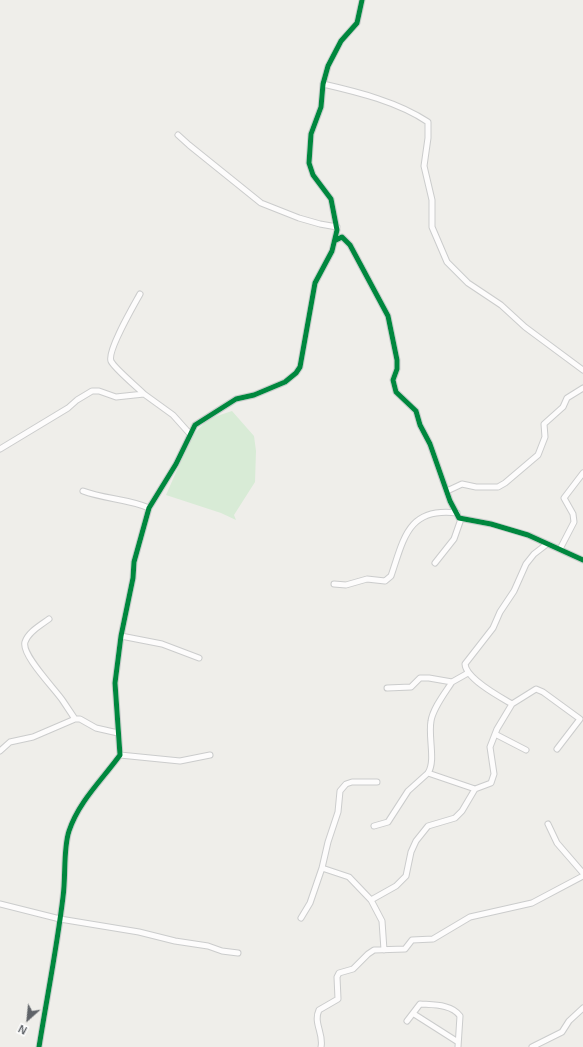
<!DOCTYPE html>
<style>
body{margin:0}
#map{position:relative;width:583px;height:1047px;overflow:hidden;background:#efeeea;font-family:Helvetica,sans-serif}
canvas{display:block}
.north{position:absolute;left:8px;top:999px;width:40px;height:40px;-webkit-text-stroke:3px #fff;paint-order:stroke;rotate:207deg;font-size:11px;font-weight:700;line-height:16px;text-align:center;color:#5f6368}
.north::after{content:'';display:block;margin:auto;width:14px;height:18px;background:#5f6368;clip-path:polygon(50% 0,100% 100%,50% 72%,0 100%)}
</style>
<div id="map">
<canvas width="583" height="1047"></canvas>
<div class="north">N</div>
</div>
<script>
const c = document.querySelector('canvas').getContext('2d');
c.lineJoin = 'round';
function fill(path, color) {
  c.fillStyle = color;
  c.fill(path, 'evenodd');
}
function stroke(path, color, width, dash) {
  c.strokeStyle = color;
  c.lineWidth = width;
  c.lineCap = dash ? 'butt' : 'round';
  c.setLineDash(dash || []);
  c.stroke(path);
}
fill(new Path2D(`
 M232 411 254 436 256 451 255 482 234 515 236 520 221 513 166 495 192 436 208 419Z`), '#d8ebd6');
const street = new Path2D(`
 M323 84C358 92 398 102 428 122V138L424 166 432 200V227L447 262 468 283 501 305 525 327 583 370
 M178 135 189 145 261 203 299 218 320 224 337 227
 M336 240 342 237 350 245 388 316 397 360V369L393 380 396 392 416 411 420 425 430 444 450 501 459 518 491 524 528 535 583 560
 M140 294C134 305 107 351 111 361 114 368 137 387 144 394
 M0 449 68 408 77 400 92 391H99L116 397 144 394 173 415 190 434
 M83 491C104 499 129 499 149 508
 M447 491 462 484 476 487H498L505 483 538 455 545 437 544 424 563 407 567 398 583 388
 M560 549 574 522 573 514 564 498 583 473
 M435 563 454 539 461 519
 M334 584 346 585 367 579 385 581 391 576C404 538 408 507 457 513
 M49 619C41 625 28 632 25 642 21 655 56 690 63 701 67 707 71 713 75 719
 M121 636 162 644 199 658
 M387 688 411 687 420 678H429L452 682 468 673
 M512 704C500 697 466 679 465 664L493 628 500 612 514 591 526 564 534 554 547 544
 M495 734 526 750
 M0 751 10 742 33 737 75 719H80L96 728 118 733
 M120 755 180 761 210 755
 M428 773C436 761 428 737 431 721 433 708 445 693 452 682
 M377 782H352L346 784 340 791 338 812 328 842 322 868 349 877 371 900 382 921 384 950
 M548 824 557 843 583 873
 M374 826 388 822 408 791 428 773 475 789 491 783 494 774 490 747 497 729 512 704 536 689 543 692 580 719 557 749
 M371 900 396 886 406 876 411 852 416 841 428 826 455 818 462 811 475 789
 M0 904 60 919 139 932 175 941 208 946 222 951 238 953
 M301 918 310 903 322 868
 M414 1014 458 1042
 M407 1021 420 1004C433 1005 452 1004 460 1016L458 1047
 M39 1047C47 997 57 947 63 897 66 876 63 849 69 831 79 801 102 780 120 755L115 683 121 636 133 578 134 562 149 508 176 464 195 425 236 399 254 395 285 382 296 373 300 367 315 283 332 251 337 230 331 199 313 175 309 163 311 134 321 107 323 84 328 66 341 41 357 23 362 0
 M321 1047C324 1034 313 1023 319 1010L338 999 337 977 339 973 353 969 368 954 374 950 405 949 412 940 433 939 470 917 532 903 583 876
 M532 1047 562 1032 569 1021 583 1008`);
stroke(street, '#cbcccc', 7);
stroke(street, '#fdfcfc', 5);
stroke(new Path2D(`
 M336 240 342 237 350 245 388 316 397 360V369L393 380 396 392 416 411 420 425 430 444 450 501 459 518 491 524 528 535 583 560
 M39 1047C47 997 57 947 63 897 66 876 63 849 69 831 79 801 102 780 120 755L115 683 121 636 133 578 134 562 149 508 176 464 195 425 236 399 254 395 285 382 296 373 300 367 315 283 332 251 337 230 331 199 313 175 309 163 311 134 321 107 323 84 328 66 341 41 357 23 362 0`), '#00873e', 5);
</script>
